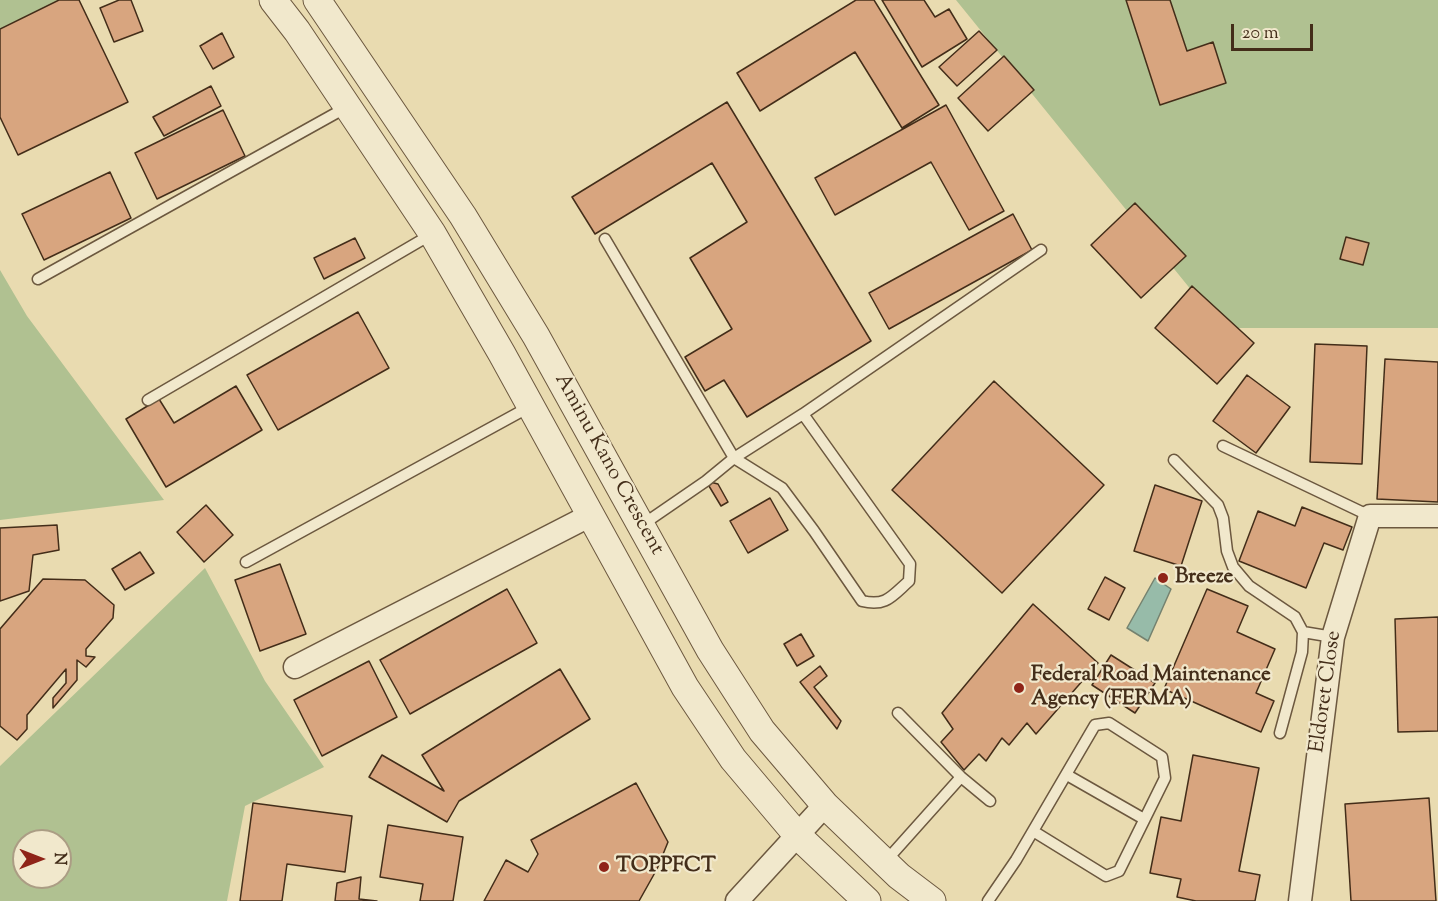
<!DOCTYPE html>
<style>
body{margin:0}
#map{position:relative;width:1438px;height:901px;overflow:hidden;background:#e9dbb0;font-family:"Sorts Mill Goudy",serif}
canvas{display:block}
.north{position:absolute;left:12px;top:829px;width:60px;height:60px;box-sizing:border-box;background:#f1e8cc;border:2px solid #ab9d84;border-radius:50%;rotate:90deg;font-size:16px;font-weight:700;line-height:24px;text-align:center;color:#432d19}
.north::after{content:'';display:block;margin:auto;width:21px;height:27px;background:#8f2418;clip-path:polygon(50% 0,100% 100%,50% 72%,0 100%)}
.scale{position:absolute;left:1231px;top:24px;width:82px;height:27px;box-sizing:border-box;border:3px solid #432d19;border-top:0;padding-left:8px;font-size:18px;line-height:21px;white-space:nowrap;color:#432d19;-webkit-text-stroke:4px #f1e8cc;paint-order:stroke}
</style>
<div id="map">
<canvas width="1438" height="901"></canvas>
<div class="north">N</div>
<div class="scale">20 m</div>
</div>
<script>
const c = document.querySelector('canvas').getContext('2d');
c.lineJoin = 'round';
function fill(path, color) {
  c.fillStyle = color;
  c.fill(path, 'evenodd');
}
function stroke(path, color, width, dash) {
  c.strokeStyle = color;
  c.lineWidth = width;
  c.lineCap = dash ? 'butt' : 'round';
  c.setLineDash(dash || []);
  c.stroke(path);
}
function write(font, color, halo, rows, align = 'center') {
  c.font = font + ' "Sorts Mill Goudy",serif';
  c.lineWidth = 4.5;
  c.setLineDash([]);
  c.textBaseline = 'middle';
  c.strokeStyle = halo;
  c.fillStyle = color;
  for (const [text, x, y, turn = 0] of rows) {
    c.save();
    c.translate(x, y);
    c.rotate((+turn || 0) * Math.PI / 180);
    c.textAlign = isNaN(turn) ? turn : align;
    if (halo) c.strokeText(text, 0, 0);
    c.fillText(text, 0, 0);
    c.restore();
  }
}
fill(new Path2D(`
 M0 0H60L0 30Z
 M956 0H1438V328H1222Z
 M0 270 27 316 164 500 0 520Z
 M205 568 265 681 324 767 245 806 227 901H0V766ZM24 841H60V877H24Z`), '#b0c191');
const water = new Path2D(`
 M1155 578 1171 589 1148 641 1127 628Z`);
fill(water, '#97bba9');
stroke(water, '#75826f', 1.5);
const building = new Path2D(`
 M59 0H79L128 102 18 155 0 117V29Z
 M119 0H131L143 31 114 42 100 8Z
 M856 0H874L939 105 902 128 855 52 760 111 737 73Z
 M882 0H924L935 17 949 9 967 39 922 67Z
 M1126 0H1170L1187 51 1213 42 1226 83 1160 105Z
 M979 31 997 50 957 86 939 67Z
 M222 33 234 57 213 69 200 46Z
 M1004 56 1034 90 988 131 958 98Z
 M211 86 221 106 164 136 153 117Z
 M727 102 871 341 747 417 724 380 705 391 685 357 732 329 690 258 747 222 712 163 595 234 572 197Z
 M946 105 1004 211 969 230 931 162 835 215 815 178Z
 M223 110 245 156 157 199 135 153Z
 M110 172 131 218 44 260 22 214Z
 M1135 203 1186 256 1141 298 1091 245Z
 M1013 214 1032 250 889 329 869 293Z
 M1346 237 1369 243 1363 265 1340 259Z
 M355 238 365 258 324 279 314 258Z
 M1192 286 1254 343 1217 384 1155 328Z
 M358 312 389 368 278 430 247 375Z
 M1315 344 1367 346 1362 464 1310 462Z
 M1385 359 1438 362V502L1377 499Z
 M1247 375 1290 407 1256 453 1213 421Z
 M994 381 1104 485 1002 593 892 490Z
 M236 386 262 430 166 487 126 419 159 399 174 423Z
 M706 481 718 484 728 502 721 506Z
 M1155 485 1202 501 1181 566 1134 551Z
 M770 498 788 530 748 553 730 521Z
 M206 505 233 535 204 562 177 532Z
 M1302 507 1352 527 1343 550 1324 543 1306 588 1239 561 1258 511 1295 526Z
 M57 525 59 550 33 555 29 591 0 601V528Z
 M140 552 154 573 125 590 112 569Z
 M280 564 306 634 260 651 235 580Z
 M1105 577 1125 588 1109 620 1088 609Z
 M43 579 85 580 114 605 113 618 86 649V656L95 657 86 667 77 660V680L53 708V698L66 683V669L27 715V729L17 740 0 726V629Z
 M507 589 537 643 410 714 380 660Z
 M1207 589 1248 606 1237 632 1275 649 1256 693 1274 701 1261 732 1164 689Z
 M1033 604 1098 663 1036 734 1027 723 1009 745 1002 738 986 761 979 754 964 770 941 742 953 729 942 713Z
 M1438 617V731L1398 732 1395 619Z
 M801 634 814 656 797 666 784 644Z
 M1111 655 1155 683 1135 713 1092 685Z
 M369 661 397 717 322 756 294 700Z
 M820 666 827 676 814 687 841 721 837 729 800 682Z
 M560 669 590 719 459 801 447 822 369 777 382 755 444 791 422 755Z
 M1193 755 1259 768 1239 871 1260 875 1255 901H1196L1177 897 1181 879 1150 873 1161 817 1181 821Z
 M636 783 668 842 657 869 639 901H484L506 860 528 872 538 854 531 840Z
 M1429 798 1436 901H1351L1345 804Z
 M253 803 352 816 345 872 287 864 282 901H240Z
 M388 825 463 837 453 901H420L423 884 380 877Z
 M361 877 359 899 377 901H335L337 883Z`);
fill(building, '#d8a57f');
stroke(building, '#432d19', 1.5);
const service = new Path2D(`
 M605 239 734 458 782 488 814 531 862 601C886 607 892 596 909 581L910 564 803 414
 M38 279 347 107
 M148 400 432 234
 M1223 446 1370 516
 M1174 460 1218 505 1223 518 1227 551 1233 567 1249 586 1295 617 1303 632 1302 652 1280 733
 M642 525 706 481 734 458 803 414 1041 250
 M246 562 531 406
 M1303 632 1333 637
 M898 713 961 777 990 801
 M1067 775 1144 819
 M885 862 961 777
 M988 901 1016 860 1095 725 1109 723 1162 757 1165 778 1119 871 1106 876 1033 831`);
const minor = new Path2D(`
 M295 667 591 515
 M737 901 825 805
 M1300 901 1333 637 1370 516H1437`);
const tertiary = new Path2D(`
 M273 0 297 31 432 233 502 354 685 687 733 759 798 836 867 901
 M317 0 463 216 536 336 710 650 762 731 825 805 899 876 932 901`);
stroke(service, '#6c583f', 13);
stroke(minor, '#6c583f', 25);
stroke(tertiary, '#6c583f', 29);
stroke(service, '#f1e8cc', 10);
stroke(minor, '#f1e8cc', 22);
stroke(tertiary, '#f1e8cc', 27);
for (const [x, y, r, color] of [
 [1163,578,6,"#8f2418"],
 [1019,688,6,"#8f2418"],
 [604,867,6,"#8f2418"]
]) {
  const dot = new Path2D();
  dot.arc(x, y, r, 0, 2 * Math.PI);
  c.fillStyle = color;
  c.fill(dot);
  stroke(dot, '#f1e8cc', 2);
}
write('21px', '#432d19', '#f1e8cc', [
 ["Aminu Kano Crescent",608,465,61],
 ["Eldoret Close",1327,692,-82]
]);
write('bold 21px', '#432d19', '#f1e8cc', [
 ["Breeze",1175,578],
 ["Federal Road Maintenance",1031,676],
 ["Agency (FERMA)",1031,700],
 ["TOPPFCT",616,867]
], 'left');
</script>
